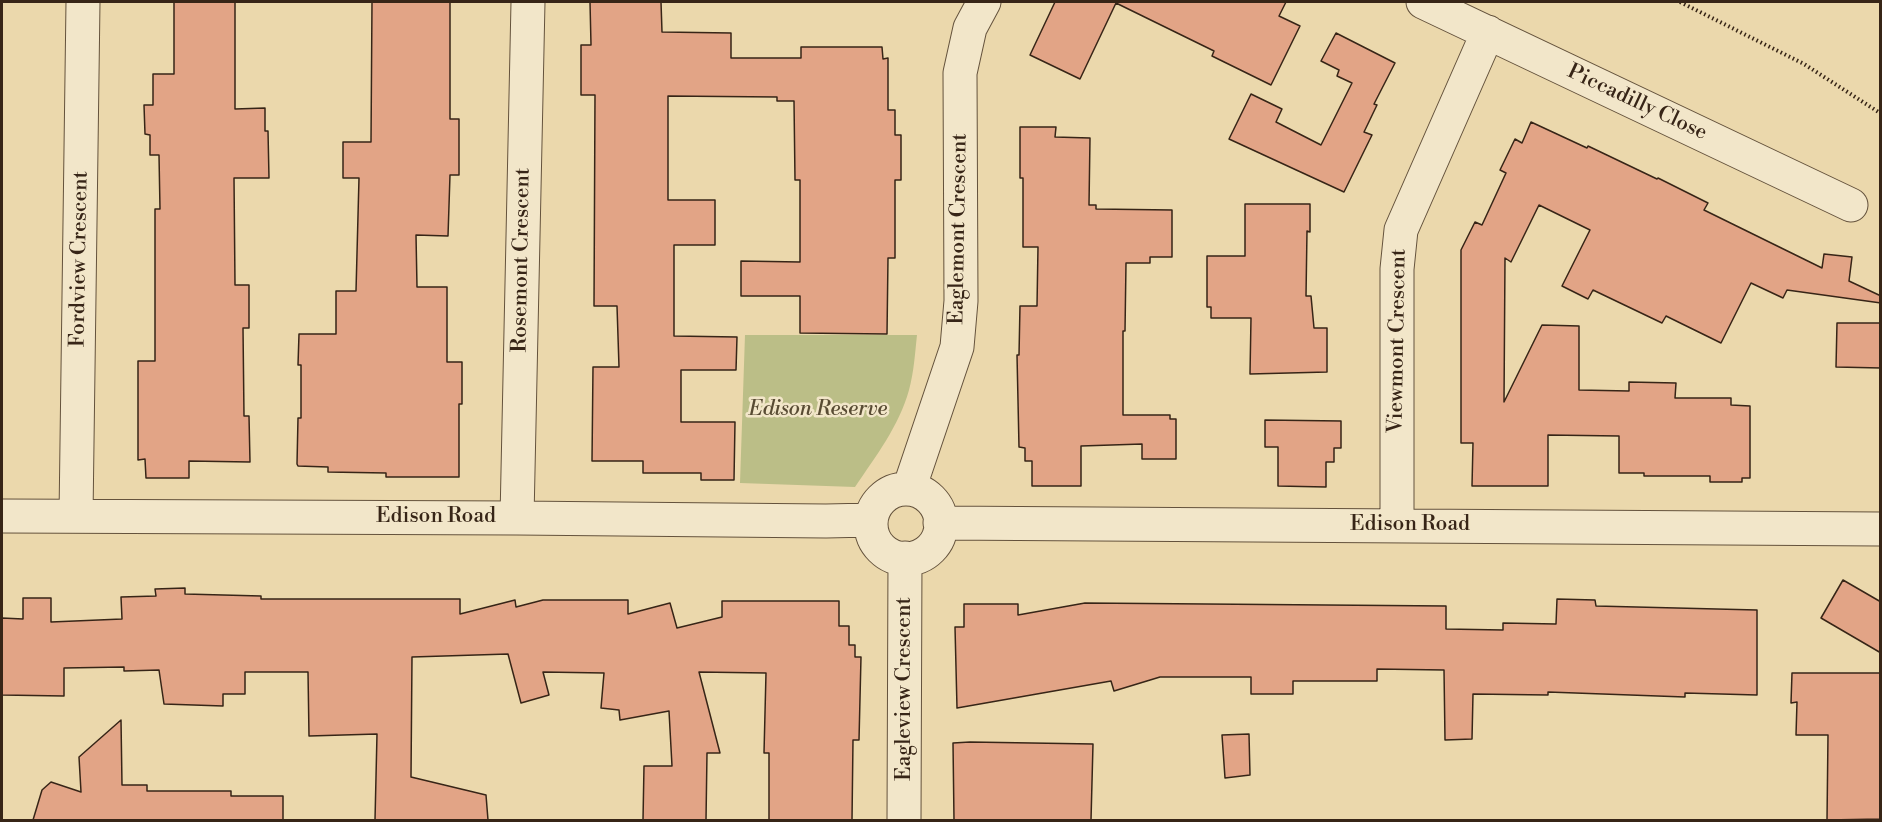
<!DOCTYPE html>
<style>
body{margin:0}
#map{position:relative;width:1882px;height:822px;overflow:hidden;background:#ebd8ac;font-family:"Libre Bodoni",serif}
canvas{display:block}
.frame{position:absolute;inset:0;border:3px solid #372517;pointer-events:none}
</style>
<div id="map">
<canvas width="1882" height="822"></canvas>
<div class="frame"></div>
</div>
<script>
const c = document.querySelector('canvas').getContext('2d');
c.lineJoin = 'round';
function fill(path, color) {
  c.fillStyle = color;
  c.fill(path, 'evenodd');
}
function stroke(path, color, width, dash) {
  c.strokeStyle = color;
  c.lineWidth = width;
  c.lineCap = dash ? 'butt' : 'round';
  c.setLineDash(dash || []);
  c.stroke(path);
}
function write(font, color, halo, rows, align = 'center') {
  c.font = font + ' "Libre Bodoni",serif';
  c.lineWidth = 5;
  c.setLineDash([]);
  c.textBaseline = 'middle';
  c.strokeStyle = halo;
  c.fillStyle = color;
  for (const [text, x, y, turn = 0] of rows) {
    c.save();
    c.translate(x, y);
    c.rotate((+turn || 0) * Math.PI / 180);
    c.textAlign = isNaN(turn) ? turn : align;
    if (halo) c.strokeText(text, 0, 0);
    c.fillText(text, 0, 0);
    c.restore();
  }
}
fill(new Path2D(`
 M745 335H917C915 353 914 372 909 390 899 426 876 456 855 487L740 483Z`), '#bbbe87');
const building = new Path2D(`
 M174 2H235V109L265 108V131H268L269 178H234L235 285H249V328H243L244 416H249L250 462 189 461V478H146L145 459 138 460V361H155V209H160L159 155H150V135L145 134 144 105H153V74H174Z
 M372 2H450V119H459V175H450L448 236 416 235 417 287H447V362H462V404H459V477H386V473L328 472V467L298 466 297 464 298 418H301V365H298L299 334H336V291H356L359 178H343V142H371Z
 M590 2H661L662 32 731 33V58H801V47H882L883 59 888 58V110H895V135H901V180H895V258H888L887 334 800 333V296H741V261L800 262V180H795L794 101H777V97L668 96V200H715V245H674V336L737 337 736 370H681V422H735L734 480H701V473H643V461H592L593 367H619L617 306H594L595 95H581V45H591Z
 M1055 2H1286L1279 16 1300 26 1271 85 1212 56 1214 51 1116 3 1080 79 1030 55Z
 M1336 33 1395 63 1374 104 1377 105 1364 132 1372 135 1344 192 1229 139 1251 94 1282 109 1276 122 1321 145 1352 83 1337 76 1339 70 1321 61Z
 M1531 122 1587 148 1588 146 1657 179 1658 178 1708 203 1704 210 1822 268 1824 254 1852 257 1849 281 1881 296V303L1787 290 1783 298 1751 283 1721 343 1666 316 1662 323 1593 290 1588 299 1562 286 1590 230 1539 205 1511 262 1505 258 1504 402 1542 325 1579 326V390L1629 391V382L1676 383 1675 398H1731V405L1750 406V478H1742V482H1710V476H1644V473H1619V436L1548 435V486H1472L1473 443H1461V250L1475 222 1482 225 1506 173 1500 170 1515 139 1522 143Z
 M1020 127H1056L1055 137 1090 138 1089 205H1096V209L1172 210V257H1150V263H1126L1125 331H1123V415H1170V419H1176V459H1142V444L1081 446V486H1032V461H1025V448L1019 447 1017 355H1019L1020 306H1037L1038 247H1023V178H1020Z
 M1245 204H1310V232L1307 231 1306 296H1311L1314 328H1327V372L1250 374 1251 318H1211V307H1207V256H1245Z
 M1837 323H1881V368L1836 367Z
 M1265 420 1341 421V448H1334V462H1326V487L1278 486V447H1265Z
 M1843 580 1881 602V653L1821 618Z
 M185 588V594L261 596V599H460V614L515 600 516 607 543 600H628V614L670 603 677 628 722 617V601H839V626H849V645H855V657H861L859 740H853L852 820H769V753H764L766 673 699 672 720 753H707L706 820H643L644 766H672L669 711 620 720 619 710 601 708 604 673 543 672 549 695 521 703 508 654 412 657 411 777 486 795 488 820H375L377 734 309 736 308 672H245V694H223V706L164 704 159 670 124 671V667L64 668V696L2 695V618L23 619V598H51V622L122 619 121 597 156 596 155 589Z
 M1557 599 1595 600 1596 606 1757 610V695L1685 693V697L1548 692V695L1473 694 1472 739 1445 740 1444 670 1377 669V681H1293V694H1251V677H1160L1114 691 1111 681 957 708 955 627H964V604H1018V615L1085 603 1446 606V629L1503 630V623L1556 624Z
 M1792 673H1881V819L1827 820 1828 735H1796L1797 702 1791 703Z
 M121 720 122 785H147V791H231V796H283V820H33L42 790 51 782 81 792 79 757Z
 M1249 734 1250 775 1225 778 1222 735Z
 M970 742 1093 744 1091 820H954L953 743Z`);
fill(building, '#e2a486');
stroke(building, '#372517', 1.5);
const minor = new Path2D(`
 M1423 2 1851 205
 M909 489 957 347 961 301 960 73 970 28 984 2
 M871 524a35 35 0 1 1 70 0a35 35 0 1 1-70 0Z
 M2 516 517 518 826 521 871 520
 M76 516 83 2
 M517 518 528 2
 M940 523 1880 529
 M1397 525V269L1401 230 1488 32
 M904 820 905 558`);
stroke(minor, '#64523c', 35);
stroke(new Path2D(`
 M1680 2 1804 64 1880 113`), '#372517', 4, [1.5, 3]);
stroke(minor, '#f2e6c9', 33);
write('21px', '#372517', '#f2e6c9', [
 ["Piccadilly Close",1637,103,25],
 ["Eaglemont Crescent",959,229,-89],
 ["Fordview Crescent",80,259,-89],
 ["Rosemont Crescent",522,260,-89],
 ["Viewmont Crescent",1398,341,-89],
 ["Edison Road",436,517],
 ["Edison Road",1410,525],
 ["Eagleview Crescent",905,689,-90]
]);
write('italic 21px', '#584b33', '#f2e6c9', [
 ["Edison Reserve",818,410]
]);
</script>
